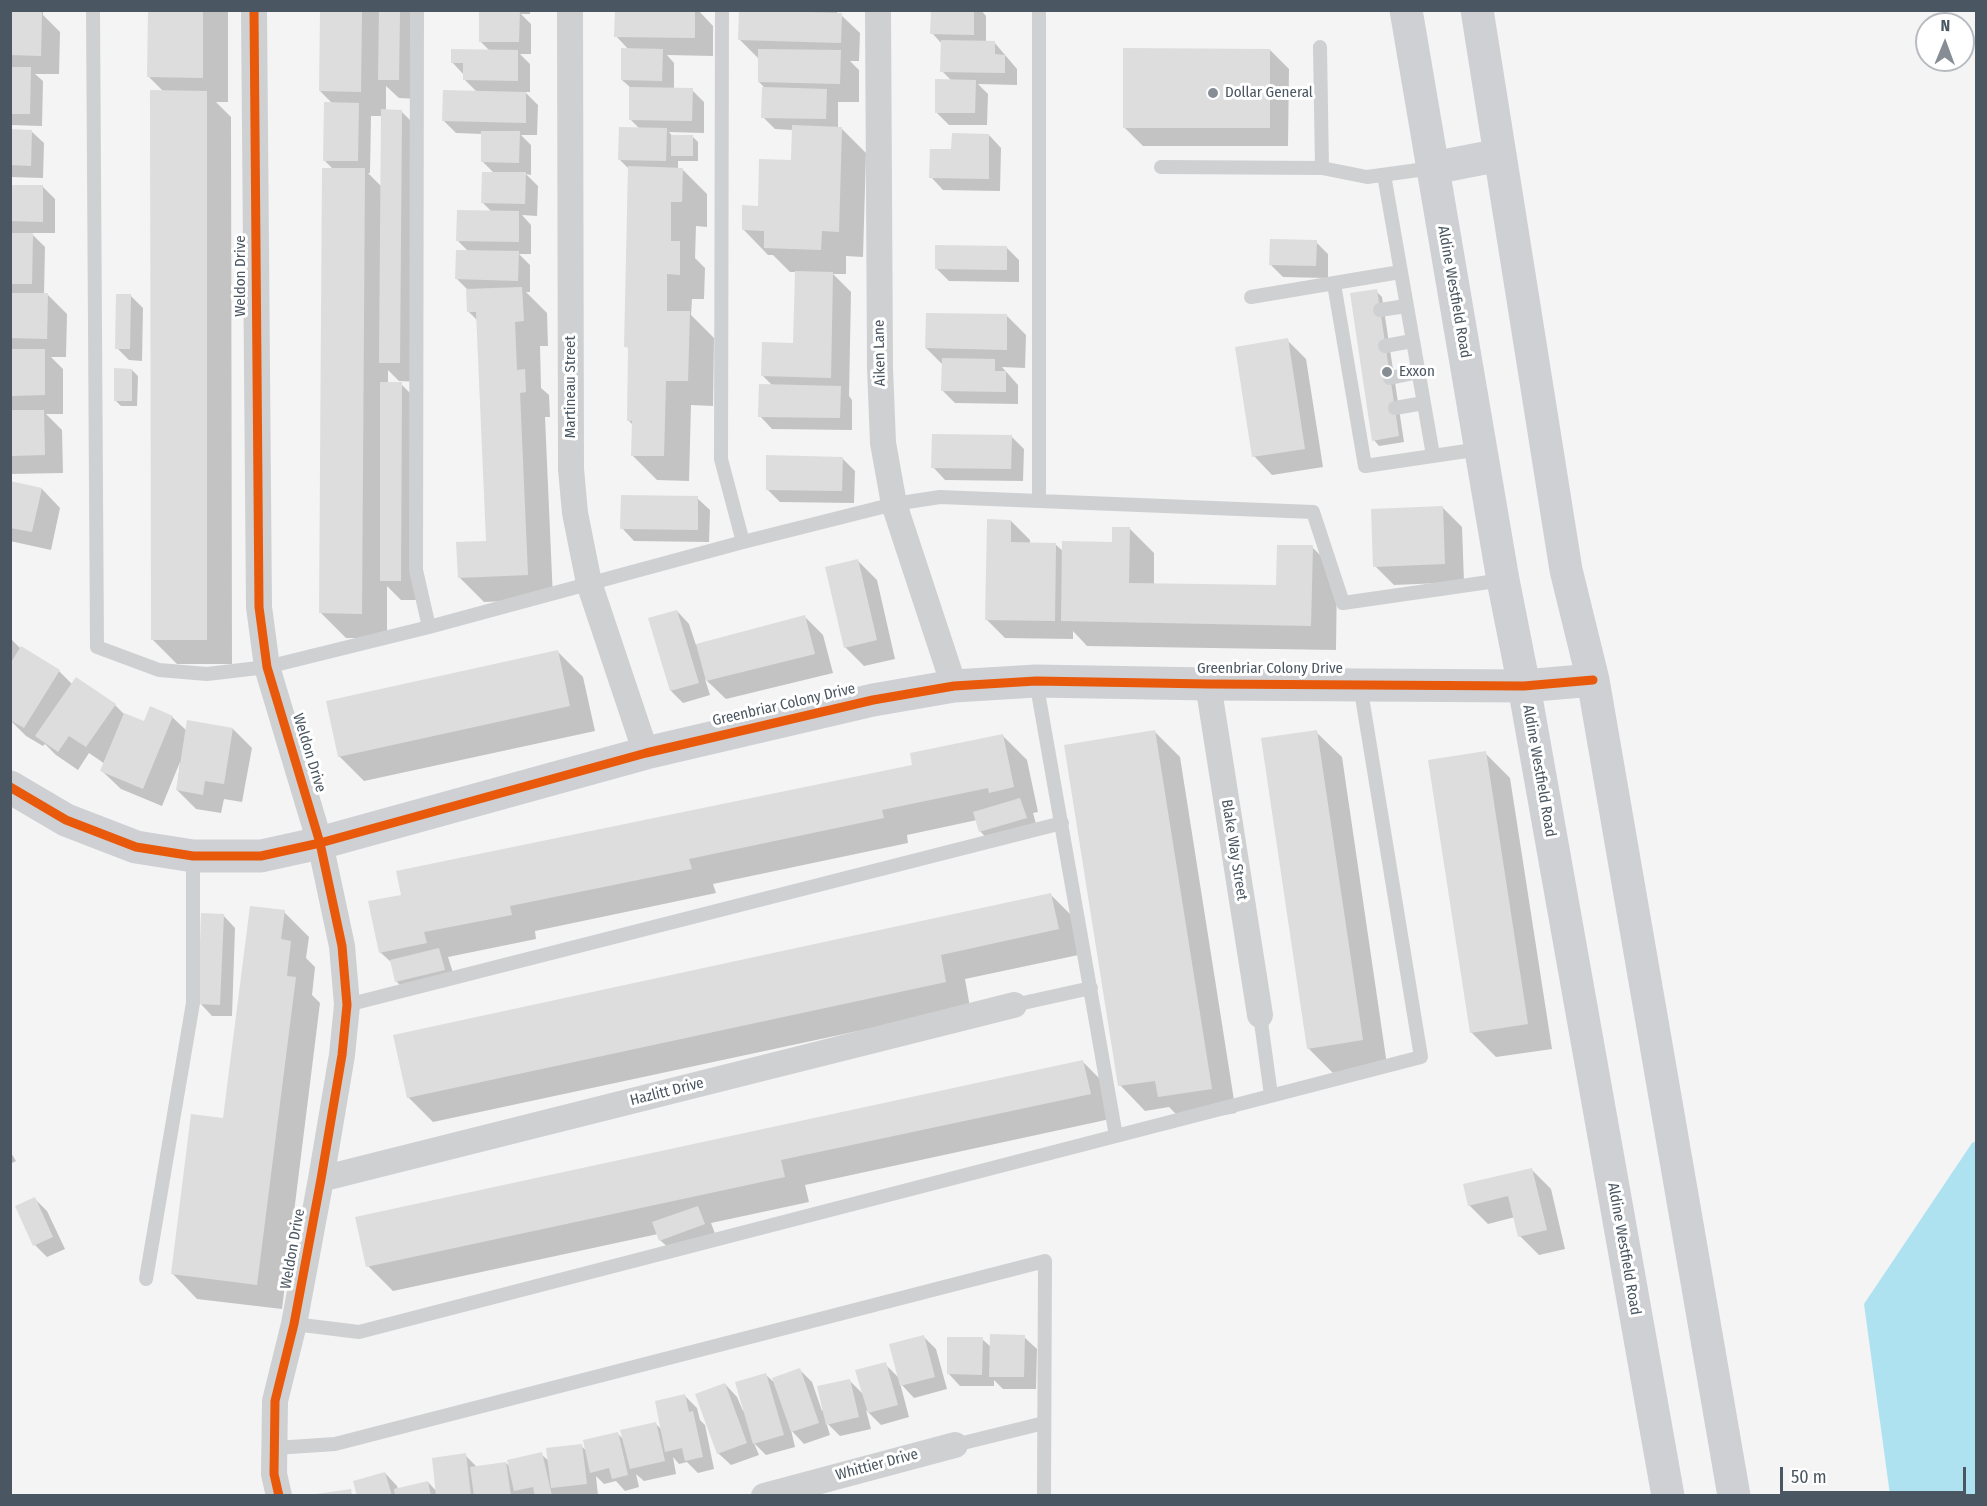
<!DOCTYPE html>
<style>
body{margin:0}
#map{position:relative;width:1987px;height:1506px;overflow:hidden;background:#f4f4f4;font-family:"Fira Sans Condensed",sans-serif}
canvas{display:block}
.frame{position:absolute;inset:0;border:12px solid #4a5661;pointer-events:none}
.north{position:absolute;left:1915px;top:12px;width:60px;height:60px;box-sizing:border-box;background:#fff;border:2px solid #b7bbc0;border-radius:50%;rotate:1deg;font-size:16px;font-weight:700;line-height:24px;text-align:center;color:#4a5661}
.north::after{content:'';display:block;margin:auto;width:21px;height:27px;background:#868d94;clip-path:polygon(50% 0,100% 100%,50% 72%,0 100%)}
.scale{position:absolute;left:1780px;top:1467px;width:186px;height:27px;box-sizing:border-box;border:3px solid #4a5661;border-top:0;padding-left:8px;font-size:18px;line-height:21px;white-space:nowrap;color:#4a5661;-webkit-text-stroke:4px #fff;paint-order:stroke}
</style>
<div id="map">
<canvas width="1987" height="1506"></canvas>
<div class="frame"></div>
<div class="north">N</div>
<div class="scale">50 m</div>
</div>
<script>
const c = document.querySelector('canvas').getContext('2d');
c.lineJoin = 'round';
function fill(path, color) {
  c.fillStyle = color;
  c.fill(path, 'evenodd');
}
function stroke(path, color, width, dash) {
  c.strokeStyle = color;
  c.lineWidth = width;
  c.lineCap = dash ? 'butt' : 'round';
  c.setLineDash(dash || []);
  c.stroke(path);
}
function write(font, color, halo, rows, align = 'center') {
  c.font = font + ' "Fira Sans Condensed",sans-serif';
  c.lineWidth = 6;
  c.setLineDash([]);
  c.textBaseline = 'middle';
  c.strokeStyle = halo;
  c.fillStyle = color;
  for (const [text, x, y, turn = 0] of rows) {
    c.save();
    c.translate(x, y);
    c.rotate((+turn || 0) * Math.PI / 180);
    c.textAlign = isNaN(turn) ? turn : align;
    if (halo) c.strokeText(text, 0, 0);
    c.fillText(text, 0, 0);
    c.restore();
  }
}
fill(new Path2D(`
 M1976 1141V1495H1890L1864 1304 1972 1143Z`), '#aee2f0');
fill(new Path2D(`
 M10 10H43V15L60 32 59 74H35L43 81 42 126 10 125Z
 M149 10H228V102H216L231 117 232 664H177L152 639 164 92 149 77Z
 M321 10H418V99L399 98 386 86V111H401L420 130 418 382 399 381 388 370V384H401L420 403V600H401L387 586V638H346L321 613 334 170 324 160 333 104 320 91ZM371 116H382V187L368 173H370Z
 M497 10H530V14H521L531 24V54H520L530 64V92H525L538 105 537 135H521L531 145V175L526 174 538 186 537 216 522 215 531 225V254H519L530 265V292H526L547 313 548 346H540L541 388 549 395 550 417H545L553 599 484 602 459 577 488 542 478 321 469 312 468 290 457 279 469 252 458 241 492 212 482 202 494 173 482 161 483 134 456 133 443 120 477 92 464 79V75L452 62 490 51 480 41Z
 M616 10H698L713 26V56L667 55 674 63V89L692 90 704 102V133L669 132 673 137 692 136 698 142V161H678V169H682L707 194V227L696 226 695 258 705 268 704 299H692L691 315 714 338 713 406 691 405 689 481 657 480 632 455 633 425 628 420 630 350 626 346 629 169 620 160 640 129 630 119 631 88 622 80 629 50 616 36Z
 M804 10H837V14L841 15 860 33 859 61H850L859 70V102H838V128H841L866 153 863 257 846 256V274H833L851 292 849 396 852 400V430L772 429 760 416 773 386 763 376 794 345 796 272H790L773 255H768L743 229 792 162 793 130 775 129 763 117 766 89 759 82 758 58 739 39 807 13Z
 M932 10H981L986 16V42H994L1017 69V85L978 84 988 94 987 125H949L936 112 952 81 942 71V44L932 33Z
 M1270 50 1289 69 1288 146H1143L1124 127Z
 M10 131H31L44 143 43 178 10 177Z
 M989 135 1001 148 1000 191 943 190 931 177 953 151Z
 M10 186 43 187 55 199V233H31L45 247 44 295H48L67 314 66 357H51L63 369V414H46L62 430 63 473 10 474Z
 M1316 242 1328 254V278L1283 277 1271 265Z
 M1007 248 1019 260V282L949 281 936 268Z
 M1376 291 1382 297 1404 442 1379 446 1374 440Z
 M130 295 143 308 142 361 129 360 117 348Z
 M1007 316 1026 335 1025 368 1002 367 1018 385V404L955 403 943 391V365L926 348Z
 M1287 340 1306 359 1323 467 1272 475 1254 456Z
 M132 370 138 376 137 406H121L115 400Z
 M1011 436 1024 449 1023 481 945 480 933 467Z
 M842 458 855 471 854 503 780 502 767 489Z
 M10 482 42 489 60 508 51 550 10 541Z
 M697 498 710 510 709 542 634 541 622 528Z
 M1443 508 1462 527 1464 582 1394 585 1375 566Z
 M1011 521 1030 540V544H1055L1064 552 1113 543 1129 528 1154 553V585L1278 587 1312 547 1337 572 1336 650 1087 646 1073 631V639L1005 638 986 619Z
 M858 561 877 580 895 659 864 666 845 647Z
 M677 611 689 624 696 645 804 616 823 635 833 673 726 699 705 679 710 695 683 703 671 691Z
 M10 638 21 649 59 671 73 685 115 705 125 715 145 723 172 717 187 731 233 729 252 748 242 802 224 799 221 813 196 809 177 790 180 762 162 806 121 789 102 771 105 764 89 753 78 770 56 755 45 744 43 746 26 736 10 720Z
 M558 652 583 677 595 731 364 781 339 756Z
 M1155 732 1180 757 1236 1113 1184 1122 1169 1107 1145 1111 1120 1085Z
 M1316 732 1342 757 1387 1065 1333 1073 1308 1048Z
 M1002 735 1027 760 1038 812 1033 813 1038 831 992 844 980 831 977 820 907 835 908 843 713 884 716 893 535 931 536 939 448 957 456 982 409 994 396 981 392 963 380 952 403 896 914 766Z
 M1485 753 1510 778 1552 1049 1496 1057 1471 1032Z
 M1051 895 1076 920 1083 954 965 979 970 1007 433 1122 408 1097Z
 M284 912 309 937 306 958 315 967 312 995 320 1003 282 1309 197 1299 172 1273 224 1120Z
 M223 915 235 928 232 1016H212L200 1003Z
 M1083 1062 1108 1087 1115 1118 805 1185 809 1202 711 1223 716 1236 673 1252 660 1240 658 1234 393 1291 368 1266Z
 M10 1151 16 1161 10 1164Z
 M1532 1170 1551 1189 1565 1249 1539 1255 1520 1236 1515 1217 1488 1224 1469 1205Z
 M35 1199 47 1211 65 1249 47 1257 35 1245Z
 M924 1337 936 1349 947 1389 914 1398 900 1383 909 1417 881 1425 866 1410 871 1429 840 1436 826 1422 830 1435 804 1444 791 1430 795 1447 766 1455 754 1443 759 1455 731 1465 718 1453 725 1384 737 1397 743 1411 745 1410 766 1375 776 1384 800 1370 812 1382 822 1411 849 1380 864 1395 885 1364 900 1379Z
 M1024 1337 1037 1349 1036 1389H1003L994 1380V1386H960L948 1373 982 1339 991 1347Z
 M685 1396 697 1408 700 1420 705 1425 714 1469 698 1473 687 1462 679 1464 673 1457 676 1474 644 1481 636 1474 639 1487 625 1491 616 1481 604 1484 596 1476 598 1496H359L385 1473 397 1486 398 1489 428 1482 438 1493 465 1455 477 1467 506 1463 510 1467 541 1454 550 1462 581 1446 587 1451 617 1433 624 1440 655 1423 662 1430Z`), '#0003');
fill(new Path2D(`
 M148 10H203V78L147 77Z
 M320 10H362L361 92 319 91Z
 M379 10H400L399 80H378Z
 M479 10H520L519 42H479Z
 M615 10H695V38L614 37Z
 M739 10 842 13 841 43 738 40Z
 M931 10H974V35L930 34Z
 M10 11 42 12 41 56 10 55Z
 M941 40 995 41V54L1005 55V73L940 72Z
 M621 48 663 49 662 81 621 80Z
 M1123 48 1270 49V128H1123Z
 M451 49 518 50V81L463 80V63H451Z
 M758 49 841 50 840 84 758 82Z
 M10 67H31L30 114H10Z
 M935 79 976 80 975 113H935Z
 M629 87 693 88 692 121 629 120Z
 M762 87 827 89 826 119 761 118Z
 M150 90 207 91V640H151Z
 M443 90 526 92V123L442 121Z
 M324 102 359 103 358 161H323Z
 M381 109 402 110 400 363H379Z
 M792 125 842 127 839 232 822 231 821 250 764 248V231L742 230V205L758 206 759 159 791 160Z
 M619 127 667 128 666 161 618 160Z
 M10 129 32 130 31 166 10 165Z
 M481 131H520L519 163 481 162Z
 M952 133 989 134V179L929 178 930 149H951Z
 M671 135H693V156H671Z
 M628 166 683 168 682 202H671V241H680V275L667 274V311H690L688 381H666L664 456H631L632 421H627L628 347H624Z
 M322 168H365L362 614 319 613Z
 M482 172H526L525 204 481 203Z
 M10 185H43V222L10 221Z
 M457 210 519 211V242L456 241Z
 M10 233H33L32 284H10Z
 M1270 239 1317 240 1316 266 1269 265Z
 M935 245 1007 246V270L935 269Z
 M456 250 519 251 518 281 455 279Z
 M795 271 833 272 831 378 761 376 762 342 793 343Z
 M522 287 524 321 515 322 517 370 525 369 526 392 520 393 528 575 458 578 456 542 486 541 476 312H467L466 289Z
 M1377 289 1399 436 1372 441 1350 293Z
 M10 293H48L47 339 10 338Z
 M116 294H131L130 349H115Z
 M926 313 1007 314V350L925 348Z
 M1288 338 1305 449 1252 457 1235 347Z
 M10 349H45V395L10 396Z
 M942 358 995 359V371H1006V392L941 391Z
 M114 368 132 369V401H114Z
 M380 382H402L401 581H380Z
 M759 384 841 386 840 418 758 417Z
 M10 410H44L45 455 10 456Z
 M932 434 1012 435 1011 469 931 468Z
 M766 455 843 457 842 491 766 490Z
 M10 481 42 488 32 532 10 528Z
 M621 495 698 496V530L620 529Z
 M1443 506 1445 564 1373 567 1371 509Z
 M987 519 1011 520V542L1056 543 1055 621 985 620Z
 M1112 527H1130L1129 583 1276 585 1277 545H1313L1311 626 1061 621 1062 541 1112 542Z
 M858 559 877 640 844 648 825 567Z
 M677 610 699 683 670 691 648 618Z
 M805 615 815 654 706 681 696 644Z
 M21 646 60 670 24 728 10 720V664Z
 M558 650 570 706 338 757 326 701Z
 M76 677 116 704 86 747 69 736 58 752 35 736Z
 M150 706 173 716 143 789 100 771 124 713 144 721Z
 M187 720 233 728 224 784 205 781 203 795 176 790Z
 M1155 730 1212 1089 1158 1097 1155 1081 1118 1086 1064 745Z
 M1317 730 1363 1040 1307 1049 1261 738Z
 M1003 734 1014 787 989 793 988 788 882 810 884 818 689 859 692 869 510 906 512 915 424 932 427 943 379 953 368 901 401 895 396 871 912 765 910 753Z
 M1486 751 1528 1024 1470 1033 1428 760Z
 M1020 798 1027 818 979 832 973 812Z
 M1051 893 1059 929 941 955 946 982 407 1098 393 1035Z
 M250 906 285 910 281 939 291 941 287 976 296 977 257 1285 171 1274 191 1114 223 1118Z
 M201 913 224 914 220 1005 198 1004Z
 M439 948 445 970 395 982 390 960Z
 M1083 1060 1091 1094 781 1160 785 1177 366 1267 355 1217Z
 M1532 1168 1547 1230 1518 1237 1508 1196 1468 1206 1463 1184Z
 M35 1197 53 1237 33 1246 15 1206Z
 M698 1206 705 1224 659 1241 652 1222Z
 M990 1334 1025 1335 1024 1377H989Z
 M924 1335 935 1377 900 1386 889 1344Z
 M947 1337H983L982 1375 947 1374Z
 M886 1362 898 1405 868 1413 855 1370Z
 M800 1368 819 1423 791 1432 772 1378Z
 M766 1373 784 1435 753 1444 735 1382Z
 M850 1379 859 1417 826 1425 817 1386Z
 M725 1383 747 1443 717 1454 695 1394Z
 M685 1394 689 1412 693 1411 703 1457 685 1461 682 1448 665 1452 655 1401Z
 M656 1422 665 1461 630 1469 620 1430Z
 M618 1432 628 1475 612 1479 609 1468 590 1473 583 1440Z
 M582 1444 587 1484 551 1488 546 1448Z
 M542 1452 552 1496H535L533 1487 514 1491 507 1460Z
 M466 1453 471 1496H436L432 1458Z
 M506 1462 511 1496H474L470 1467Z
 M385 1472 392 1496H357L353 1481Z
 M428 1481 431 1496H395L394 1489Z
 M351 1489 352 1496H316V1494Z`), '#ddddde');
stroke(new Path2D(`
 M93 10 97 647 159 670 207 674 267 667 429 627 743 542 894 504 940 497 1313 512 1343 603 1503 580
 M417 10 416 570 429 627
 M722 10 721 459 743 542
 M1320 47 1322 168
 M1161 167 1322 168 1367 177 1433 168
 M1384 175 1433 455
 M1334 284 1365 466 1480 449
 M1251 297 1400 272
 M1380 310 1406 306
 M1385 346 1412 341
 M1390 378 1418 372
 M1395 408 1424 403
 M1039 501V10
 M1036 681 1116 1136
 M347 1005 1062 823
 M1014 1005 1091 988
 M1260 1015 1271 1095
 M146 1279 193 1003V856
 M294 1324 359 1332 1421 1057 1360 685
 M955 1445 1044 1423
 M275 1448 335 1444 1045 1261 1044 1496`), '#ced0d2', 14);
stroke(new Path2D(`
 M254 10 259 607 267 667 320 843 342 946 347 1005 342 1055 321 1179 294 1324 275 1401 274 1474 279 1496
 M570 10 571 469 575 513 589 583 646 753
 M878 10 880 368 883 443 894 504 954 686
 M1208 684 1260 1015
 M321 1179 1014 1005
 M764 1496 955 1445`), '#ced0d2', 26);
stroke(new Path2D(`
 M1406 10 1503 580 1524 686 1668 1496
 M1477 10 1566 570 1593 680 1734 1496
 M1433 168 1500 155
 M10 787 66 820 136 847 193 856H261L320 843 646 753 873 700 954 686 1036 681 1208 684 1524 686 1593 680`), '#ced0d4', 33);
stroke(new Path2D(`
 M254 10 259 607 267 667 320 843 342 946 347 1005 342 1055 321 1179 294 1324 275 1401 274 1474 279 1496
 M10 787 66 820 136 847 193 856H261L320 843 646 753 873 700 954 686 1036 681 1208 684 1524 686 1593 680`), '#e8590c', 9);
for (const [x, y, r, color] of [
 [1213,93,6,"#868d94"],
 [1387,372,6,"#868d94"]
]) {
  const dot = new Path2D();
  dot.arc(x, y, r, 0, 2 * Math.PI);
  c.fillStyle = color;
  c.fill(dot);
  stroke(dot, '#fff', 2);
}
write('15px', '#4a5661', '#fff', [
 ["Dollar General",1225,93],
 ["Exxon",1399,372]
], 'left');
write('15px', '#4a5661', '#fff', [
 ["Weldon Drive",241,276,-90],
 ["Aldine Westfield Road",1454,292,80],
 ["Aiken Lane",880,353,-91],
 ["Martineau Street",571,387,-90],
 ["Greenbriar Colony Drive",1270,669],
 ["Greenbriar Colony Drive",784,705,-13],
 ["Weldon Drive",309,753,73],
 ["Aldine Westfield Road",1539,771,80],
 ["Blake Way Street",1234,850,81],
 ["Hazlitt Drive",667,1092,-14],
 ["Weldon Drive",293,1249,-80],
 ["Aldine Westfield Road",1624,1249,80],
 ["Whittier Drive",877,1465,-15]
]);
</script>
